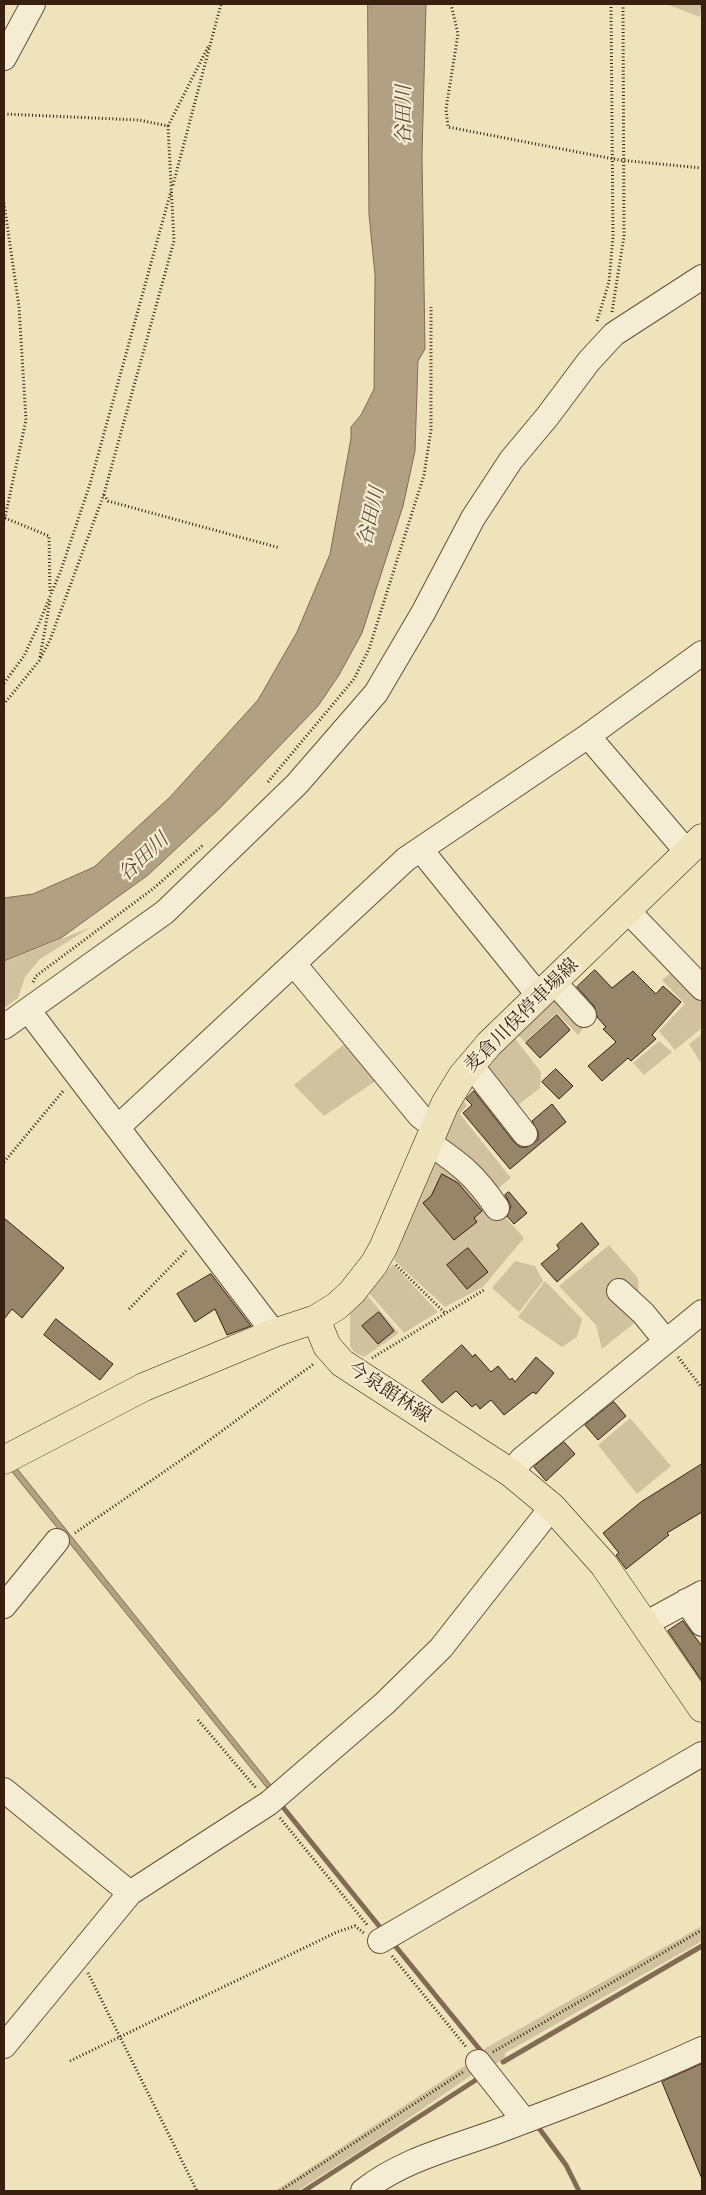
<!DOCTYPE html>
<meta charset="utf-8">
<style>
body{margin:0}
#map{position:relative;width:706px;height:2195px;overflow:hidden;background:#efe3bc;font-family:"IM FELL French Canon",serif}
canvas{display:block}
.frame{position:absolute;inset:0;border:5px solid #381f0f;pointer-events:none}
</style>
<div id="map">
<canvas width="706" height="2195"></canvas>
<div class="frame"></div>
</div>
<script>
const c = document.querySelector('canvas').getContext('2d');
c.lineJoin = 'round';
function fill(path, color) {
  c.fillStyle = color;
  c.fill(path, 'evenodd');
}
function stroke(path, color, width, dash) {
  c.strokeStyle = color;
  c.lineWidth = width;
  c.lineCap = dash ? 'butt' : 'round';
  c.setLineDash(dash || []);
  c.stroke(path);
}
function write(font, color, halo, rows, align = 'center') {
  c.font = font + ' "IM FELL French Canon","Noto Serif JP",serif';
  c.lineWidth = 4.5;
  c.setLineDash([]);
  c.textBaseline = 'middle';
  c.strokeStyle = halo;
  c.fillStyle = color;
  for (const [text, x, y, turn = 0] of rows) {
    c.save();
    c.translate(x, y);
    c.rotate((+turn || 0) * Math.PI / 180);
    c.textAlign = isNaN(turn) ? turn : align;
    if (halo) c.strokeText(text, 0, 0);
    c.fillText(text, 0, 0);
    c.restore();
  }
}
fill(new Path2D(`
 M666 4H702L700 17Z
 M91 927 40 959 25 977 18 998 4 1008V962Z
 M673 971 702 1002V1028L675 1050 659 1031 685 1004 662 980Z
 M555 996 579 1022 583 1029 578 1035 557 1013 525 1042 517 1034Z
 M702 1034V1065L689 1044Z
 M513 1036 541 1072 540 1088 513 1109 480 1069Z
 M348 1041 380 1078 324 1116 294 1085Z
 M659 1041 672 1052 644 1075 633 1063Z
 M471 1081 478 1084 463 1098 467 1106 460 1114 511 1178 496 1190 440 1138Z
 M436 1156 468 1175 524 1238 483 1287 445 1307 394 1260Z
 M609 1245 638 1278 639 1298 648 1312 602 1349 596 1325 559 1286Z
 M515 1261 535 1266 543 1281 519 1312 492 1288Z
 M393 1264 438 1312 404 1333 369 1293Z
 M545 1281 582 1319 577 1337 562 1347 518 1317Z
 M366 1294 399 1333 364 1357 354 1352 350 1346V1313Z
 M630 1418 671 1466 637 1494 598 1445Z
 M702 1926V1941L505 2053V2057L496 2064 492 2061 380 2138 297 2191H275L466 2065 484 2049Z`), '#d0c29f');
const water = new Path2D(`
 M368 4H426L422 155 425 349 418 361 415 451 403 506 362 633 339 675 318 706 220 808 148 875 61 938 4 961V898L33 894 94 867 170 797 258 700 297 632 330 554 351 438V427L361 415 374 389 375 275 369 215Z
 M15 1466 271 1785 267 1788 9 1468Z`);
fill(water, '#b1a081');
stroke(water, '#816c53', 1);
stroke(new Path2D(`
 M282 1806 384 1932
 M392 1942 481 2051
 M503 2062 702 1946
 M536 2124 566 2165 579 2191
 M304 2191 482 2076`), '#816c53', 5);
const building = new Path2D(`
 M595 970 612 988 633 971 656 994 663 986 681 1002 652 1035 656 1039 631 1061 628 1058 602 1081 588 1066 616 1042 603 1029 606 1027 597 1017 594 1006 577 987Z
 M557 1015 570 1030 540 1058 526 1043Z
 M556 1069 573 1086 559 1099 542 1082Z
 M474 1091 514 1142 520 1147H527L538 1140V1132L532 1121 552 1104 566 1122 510 1169 463 1113 472 1105 466 1099Z
 M442 1174 458 1183 482 1211 474 1218 477 1222 454 1240 423 1203 431 1196Z
 M509 1192 527 1213 514 1224 507 1216 511 1206 505 1195Z
 M4 1218 64 1268 22 1318 12 1309 4 1319Z
 M582 1223 599 1244 557 1282 541 1264 559 1249 557 1245Z
 M468 1248 488 1272 467 1289 447 1265Z
 M211 1274 251 1326 227 1335 215 1309 195 1322 177 1294Z
 M379 1312 394 1331 378 1344 362 1326Z
 M56 1319 113 1364 100 1380 44 1335Z
 M462 1345 473 1357 475 1354 491 1372 498 1366 510 1380 512 1378 515 1382 536 1357 554 1373 536 1394 533 1392 504 1415 491 1400 480 1409 476 1404 472 1407 456 1391 442 1403 422 1381Z
 M614 1402 626 1416 598 1440 585 1425Z
 M564 1442 575 1454 546 1481 534 1467Z
 M702 1464V1512L667 1533 669 1535 626 1569 616 1555 619 1553 603 1533 641 1502Z
 M683 1621 702 1646V1681L668 1631Z
 M702 2064V2179L662 2082Z`);
fill(building, '#978569');
stroke(building, '#381f0f', 1);
const minor = new Path2D(`
 M4 58 33 4
 M588 736 688 853
 M421 850 539 996
 M628 911 702 988
 M294 964 420 1116 435 1127
 M554 982 584 1015
 M28 1010 274 1333
 M4 1027 165 912 297 784 376 693 423 613 473 518 511 460 547 417 589 361 614 334 702 277
 M471 1065 525 1134
 M118 1127 406 859 588 736 702 653
 M428 1142C460 1164 475 1175 497 1208
 M619 1291 643 1313 666 1341
 M511 1473 522 1459 702 1312
 M686 1601 702 1624
 M4 1606 57 1541
 M645 1624 702 1593
 M4 1790 130 1893
 M380 1941 702 1754
 M4 2046 130 1893 269 1803 385 1703 441 1648 552 1507
 M478 2062 519 2114 522 2122
 M363 2191C403 2159 453 2148 501 2130 568 2105 637 2079 702 2049`);
const major = new Path2D(`
 M316 1319 327 1346 342 1363 511 1473 552 1507 604 1565 702 1708
 M4 1460 144 1387 274 1333 316 1319 337 1306 352 1292 374 1264 383 1248 445 1104 462 1076 489 1044 702 838`);
stroke(minor, '#66503a', 26);
stroke(major, '#381f0f', 29);
stroke(new Path2D(`
 M451 4 458 34 446 109 448 127 619 160 702 168
 M4 114 139 120 168 126 174 241 104 494 50 640 39 661 4 704
 M168 126 208 47
 M173 185 221 4
 M4 203 19 307 26 420 4 522
 M612 312 624 236 623 4
 M597 321 609 282 613 236 611 4
 M104 495 108 501 280 548
 M5 518 49 536 50 593
 M40 657 50 601
 M4 683 24 656 37 628 61 570 90 484 171 191
 M268 782 354 679 369 649 424 475 431 430V307
 M33 982 36 976 154 888 203 845
 M4 1162 64 1090
 M396 1265 446 1314
 M129 1309 186 1251
 M678 1357 702 1388
 M372 1358 484 1290
 M75 1533 200 1447 315 1363
 M198 1720 256 1788
 M280 1818 368 1926
 M392 1956 467 2048
 M88 1973 197 2191
 M493 2052 702 1930
 M70 2061 337 1932 355 1926 364 1933
 M280 2191 463 2072`), '#381f0f', 3, [1, 2.5]);
stroke(minor, '#f5edd3', 24);
stroke(major, '#efe3bc', 28);
write('19px', '#381f0f', '#f5edd3', [
 ["麦倉川俣停車場線",522,1016,-45],
 ["今泉館林線",389,1393,33]
]);
write('italic 20px', '#624c37', '#f5edd3', [
 ["谷田川",405,115,-90],
 ["谷田川",372,517,-77],
 ["谷田川",144,858,-43]
]);
</script>
